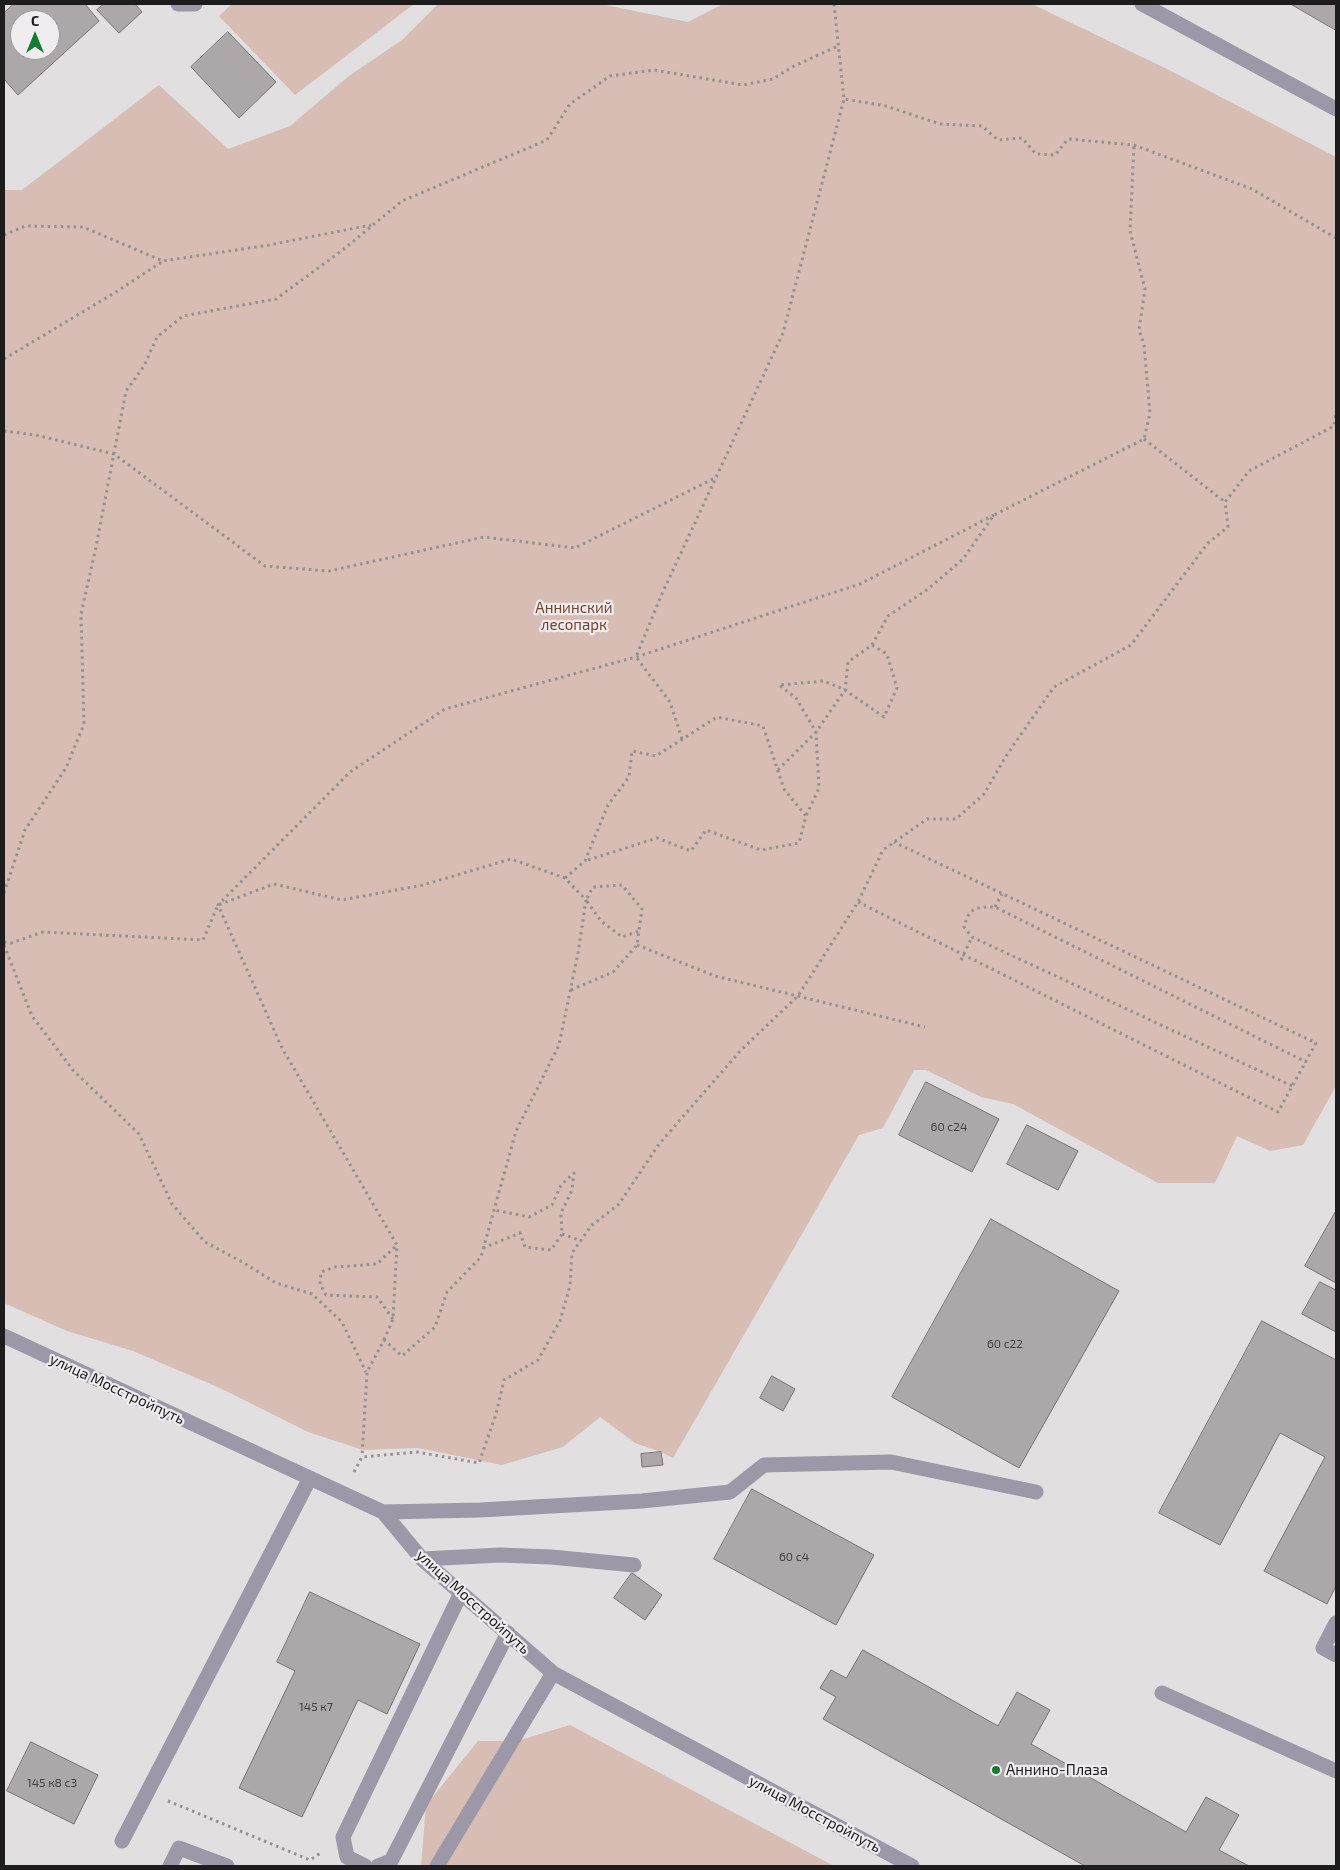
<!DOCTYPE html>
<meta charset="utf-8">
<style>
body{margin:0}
#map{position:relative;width:1340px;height:1870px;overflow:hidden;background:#e2dfe1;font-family:"Exo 2",sans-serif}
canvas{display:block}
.frame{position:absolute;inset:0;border:5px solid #1e1d1d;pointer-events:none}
.north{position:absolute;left:10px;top:10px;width:50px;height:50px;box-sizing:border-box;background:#efedef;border:1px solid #9b9a9b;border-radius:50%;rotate:0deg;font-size:14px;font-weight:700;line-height:20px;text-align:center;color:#1e1d1d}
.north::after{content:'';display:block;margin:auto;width:18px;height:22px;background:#147c30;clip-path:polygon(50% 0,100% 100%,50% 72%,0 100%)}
</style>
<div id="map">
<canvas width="1340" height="1870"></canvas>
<div class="frame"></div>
<div class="north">С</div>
</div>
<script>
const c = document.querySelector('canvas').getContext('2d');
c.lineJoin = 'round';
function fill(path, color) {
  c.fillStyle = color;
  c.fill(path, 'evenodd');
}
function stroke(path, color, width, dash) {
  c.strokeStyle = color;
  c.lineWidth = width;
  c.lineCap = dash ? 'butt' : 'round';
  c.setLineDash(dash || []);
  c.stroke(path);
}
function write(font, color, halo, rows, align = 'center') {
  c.font = font + ' "Exo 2",sans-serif';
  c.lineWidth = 4.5;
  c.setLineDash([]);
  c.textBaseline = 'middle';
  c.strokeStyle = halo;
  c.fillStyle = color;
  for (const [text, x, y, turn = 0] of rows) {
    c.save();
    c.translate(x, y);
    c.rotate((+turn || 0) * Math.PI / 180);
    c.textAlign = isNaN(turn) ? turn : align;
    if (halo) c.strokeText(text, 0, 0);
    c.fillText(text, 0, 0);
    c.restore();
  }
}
fill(new Path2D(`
 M232 4H414L295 95 219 16Z
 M438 4H601L688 22 723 4H1032L1169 70 1336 157V1086L1303 1145 1270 1151 1237 1136 1215 1183H1158L1013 1104 981 1097 926 1070H914L883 1128 859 1135 673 1458 661 1452 635 1443 600 1417 563 1447 502 1465 418 1448 363 1450 308 1432 220 1388 133 1351 67 1331 4 1303V190H22L159 85 228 149 290 126 349 76 402 40Z
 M570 1725 834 1866H421L426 1805 478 1741H517Z`), '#d7bdb3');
const building = new Path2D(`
 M14 4H85L99 21 18 95 4 79V13ZM20 20H50V50H20Z
 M104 4H135L142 12 119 33 97 10Z
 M1291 4H1336V30Z
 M228 32 276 82 239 118 191 67Z
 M926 1082 999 1119 972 1172 899 1135Z
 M1027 1125 1078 1151 1058 1190 1007 1164Z
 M1336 1211V1283L1305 1266Z
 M991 1219 1119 1291 1019 1468 892 1397Z
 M1320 1282 1336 1290V1332L1302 1314Z
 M1262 1321 1336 1360V1586L1327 1604 1264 1571 1325 1457 1280 1433 1220 1545 1159 1513Z
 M772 1376 795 1389 783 1411 760 1398Z
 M661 1452 663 1465 642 1467 641 1454Z
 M752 1489 874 1555 836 1625 714 1559Z
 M632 1573 662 1595 645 1620 614 1598Z
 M310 1592 420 1644 387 1714 358 1700 302 1817 239 1788 295 1671 277 1662Z
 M863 1650 998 1726 1017 1692 1050 1710 1031 1744 1186 1832 1206 1797 1239 1815 1219 1850 1249 1866H1085L823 1719 836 1697 820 1688 831 1670 846 1678Z
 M31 1742 98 1775 74 1824 7 1791Z`);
fill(building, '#aca8a9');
stroke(building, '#767273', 1);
stroke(new Path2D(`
 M834 4 844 99 886 106 940 124 982 126 998 140 1022 138 1036 154 1055 155 1068 139 1134 145 1252 189 1336 238
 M4 235 25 226 83 227 163 261 269 245 371 225
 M4 359 116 292 163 261
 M4 431 36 435 114 454 265 566 329 571 484 537 575 548 717 477
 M1144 439 1225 502
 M872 645 888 616 928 589 963 559 994 515 1144 439 1150 413 1144 345 1139 330 1145 289 1130 231 1134 145
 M682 739 670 702 636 657 661 596 783 333 844 99
 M778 770 816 732 845 690 848 662 872 645 887 654 897 688 884 717 845 690 824 681 779 685 796 698 816 732 819 788 806 816
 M565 878 585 861 608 805 629 777 632 751 656 756 717 717 763 726 784 789 806 816 799 843 761 850 706 830 691 851 657 838 585 861
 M4 893 25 830 66 768 84 724 81 614 96 547 126 391 144 366 157 337 183 316 276 299 344 249 402 201 547 140 570 104 610 76 654 70 743 85 773 79 794 66 838 46
 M858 902 1278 1112 1316 1043 894 842
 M995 907 1002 894
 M4 942 11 943 43 932 203 940 218 905 274 884 342 900 423 885 511 859 565 878 586 900 578 953 559 1045 516 1131 481 1257 447 1292 435 1327 402 1356 384 1340 367 1372 362 1457
 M4 945 32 1016 73 1070 139 1134 172 1204 205 1242 244 1263 276 1283 312 1294 342 1322 366 1372
 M637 945 715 976 925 1027
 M961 960 972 937
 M571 990 613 972 637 945 642 909 622 885 593 887 586 900 601 921 622 937 639 931
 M1292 1086 972 937 964 927C969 907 976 907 995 907L1306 1062
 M562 1234 582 1241
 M483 1248 520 1233 525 1247 551 1250 562 1234 561 1213 572 1190 574 1173 561 1185 552 1205 529 1217 494 1210
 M393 1319 377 1297 326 1295 320 1284 321 1272 335 1267 377 1264 397 1245
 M384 1340 393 1319 397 1245 282 1048 218 905 350 772 445 709 636 657 860 584 994 515
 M354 1472 362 1457 417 1452 479 1463 496 1414 504 1380 538 1360 560 1321 570 1286 572 1253 591 1226 619 1204 659 1144 741 1050 798 996 858 902 883 850 927 819H956L984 794 1006 756 1054 687 1131 645 1208 543 1228 527 1225 502 1249 471 1334 426 1336 411
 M168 1801 310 1860 322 1852`), '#939092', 3, [2.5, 4]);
stroke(new Path2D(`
 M178 4H195
 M1142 4 1336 109
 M4 1336 383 1512 422 1559 553 1673 912 1866
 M383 1512 480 1510 642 1501 730 1492 764 1465 891 1462 1036 1492
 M422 1559 501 1555 551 1557 634 1565
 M1336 1623 1323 1648 1336 1655
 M1162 1693 1336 1771
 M122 1841 310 1478
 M170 1866 179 1848 227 1866
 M365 1866 347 1857 343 1837 461 1593
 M378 1866 391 1861 508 1633
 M437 1866 553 1673`), '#9d98a8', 15);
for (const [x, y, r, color] of [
 [996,1770,5,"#147c30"]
]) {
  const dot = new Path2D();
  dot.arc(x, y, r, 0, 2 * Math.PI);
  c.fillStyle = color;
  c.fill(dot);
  stroke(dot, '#efedef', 2);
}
write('12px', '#424040', null, [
 ["60 с24",949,1127],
 ["60 с22",1005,1344],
 ["60 с4",794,1557],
 ["145 к7",316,1707],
 ["145 к8 с3",52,1783]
]);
write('15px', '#7a432b', '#efedef', [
 ["Аннинский",574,608],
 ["лесопарк",574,625]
]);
write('15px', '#1e1d1d', '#efedef', [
 ["улица Мосстройпуть",117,1389,25],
 ["улица Мосстройпуть",473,1602,42],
 ["улица Мосстройпуть",815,1814,28]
]);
write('15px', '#1e1d1d', '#efedef', [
 ["Аннино-Плаза",1006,1770]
], 'left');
</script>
